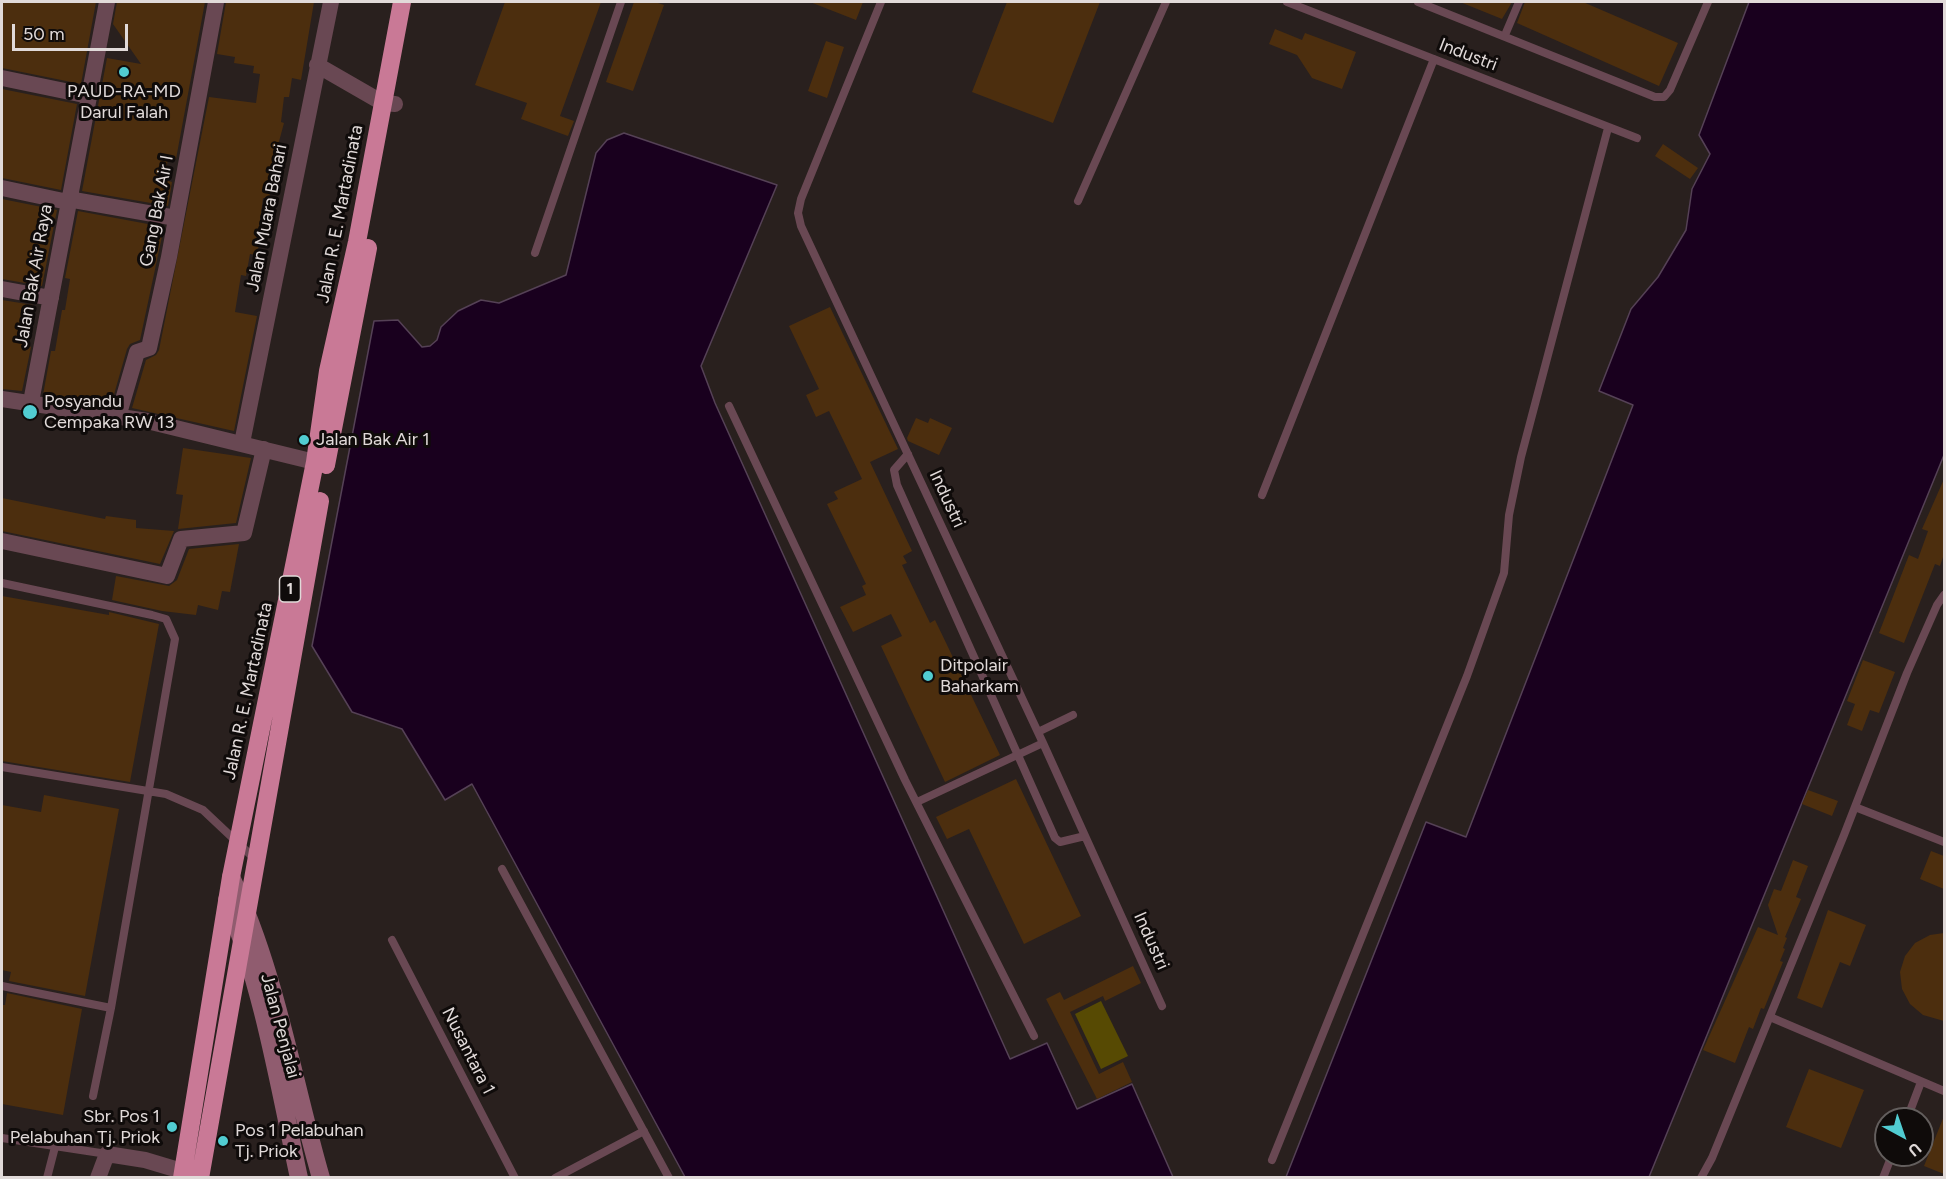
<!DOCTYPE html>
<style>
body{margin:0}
#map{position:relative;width:1946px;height:1179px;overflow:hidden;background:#29201e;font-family:Figtree,sans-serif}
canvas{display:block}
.frame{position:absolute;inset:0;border:3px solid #e1dad9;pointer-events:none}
.north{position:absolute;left:1874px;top:1107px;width:60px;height:60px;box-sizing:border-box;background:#0f0b0a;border:2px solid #635e5d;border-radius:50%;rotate:140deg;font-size:16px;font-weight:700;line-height:24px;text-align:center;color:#e1dad9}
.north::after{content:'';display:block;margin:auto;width:21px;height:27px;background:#51ccd1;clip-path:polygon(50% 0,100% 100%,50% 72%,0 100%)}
.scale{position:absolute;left:12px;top:24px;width:116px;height:27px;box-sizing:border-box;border:3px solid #e1dad9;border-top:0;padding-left:8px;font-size:18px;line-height:21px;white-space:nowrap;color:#e1dad9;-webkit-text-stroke:4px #0f0b0a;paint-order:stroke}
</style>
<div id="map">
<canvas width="1946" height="1179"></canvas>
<div class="frame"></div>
<div class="north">U</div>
<div class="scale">50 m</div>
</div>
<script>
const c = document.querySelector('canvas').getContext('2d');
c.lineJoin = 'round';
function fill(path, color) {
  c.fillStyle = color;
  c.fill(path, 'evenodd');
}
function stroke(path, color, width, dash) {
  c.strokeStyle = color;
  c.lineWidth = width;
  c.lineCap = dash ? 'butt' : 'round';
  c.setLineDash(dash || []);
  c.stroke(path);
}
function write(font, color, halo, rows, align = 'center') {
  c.font = font + ' Figtree,sans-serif';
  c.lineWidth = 6;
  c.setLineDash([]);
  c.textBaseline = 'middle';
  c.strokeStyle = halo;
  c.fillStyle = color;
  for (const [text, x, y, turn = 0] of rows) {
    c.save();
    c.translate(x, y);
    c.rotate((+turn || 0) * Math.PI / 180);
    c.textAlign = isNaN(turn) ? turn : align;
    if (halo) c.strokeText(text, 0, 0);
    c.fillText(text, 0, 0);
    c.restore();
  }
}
fill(new Path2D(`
 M1101 1001 1128 1056 1101 1069 1075 1014Z`), '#574a03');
const water = new Path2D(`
 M1749 2H1944V455L1649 1177H1286L1426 822 1466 837 1633 405 1599 391 1631 309 1658 277 1686 230 1692 189 1710 154 1699 135Z
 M624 133 777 185 701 366 715 403 1010 1059 1047 1043 1077 1109 1132 1084 1173 1177H685L472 784 445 800 402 729 352 712 312 646 374 321 398 320 422 347 430 346 437 340 441 327 458 311 481 300 499 303 566 275 596 153 607 140Z`);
fill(water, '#19001e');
stroke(water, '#554156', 1.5);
fill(new Path2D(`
 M2 2H96L81 84 2 68Z
 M117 2H205L176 159 168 158 165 180 172 182 168 206 82 191 107 58 141 64 113 24Z
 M226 2H314L301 80 292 78 289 97H284L281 122 284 123 277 149 286 150 283 169 275 168 269 199 263 198 259 228H262L257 255 250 254 246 276 241 275 235 312 257 316 234 431 132 408 146 360 156 355 159 350 209 97 256 103 260 74 253 73 254 66 234 63 235 57 217 54Z
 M505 2H601L560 116 574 121 568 136 521 119 527 103 475 85Z
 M634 2H655L664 5 633 91 606 82Z
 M810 2H863L856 20Z
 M1007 2H1100L1053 123 972 92Z
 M1460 2H1512L1502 19Z
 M1525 2H1583L1678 43 1659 86 1517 23Z
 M1275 29 1302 40 1305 33 1356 52 1342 89 1312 78 1297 55 1269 44Z
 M826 41 844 47 827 98 808 91Z
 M2 89 77 104 61 190 2 178Z
 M1663 144 1698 168 1690 179 1655 156Z
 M2 199 57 210 42 286 2 279Z
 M78 211 164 227 140 340 130 344 127 349 111 405 43 395 51 351H55L62 310H65L70 279 65 278Z
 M2 300 33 305 27 345 31 347 22 391 2 389Z
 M830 307 898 449 870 462 912 551 903 556 907 563 902 565 930 623 935 620 1000 755 945 782 881 646 902 636 891 614 853 632 840 607 866 595 862 586 866 584 827 504 838 499 834 492 862 479 829 411 816 417 806 395 819 389 789 326Z
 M916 418 928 423 930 418 952 428 939 455 908 441 907 438Z
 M183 448 251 458 236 523 178 529 183 495 176 494Z
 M1944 479V554L1940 566 1935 564 1904 643 1879 633 1909 555 1918 559 1928 531 1922 529Z
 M2 498 105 519 106 516 136 520V528L174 531 160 564 2 531Z
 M239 544 230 592 222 591 218 610 198 605 196 615 162 611 112 600 116 576 169 586 177 580 189 549Z
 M2 596 109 615V612L159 624 130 782 2 761Z
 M1863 660 1895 672 1879 713 1870 710 1862 731 1847 725 1855 704 1847 701Z
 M1016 779 1081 916 1024 944 969 829 947 839 936 817Z
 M1808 790 1838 801 1832 816 1802 804Z
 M44 795 119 809 85 996 9 981 11 972 2 970V805L41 812Z
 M1931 851 1944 856V889L1920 879Z
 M1793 860 1808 866 1796 897 1801 899 1785 937 1787 938 1783 948 1785 949 1780 961 1783 962 1764 1009 1761 1008 1753 1029 1749 1027 1735 1063 1703 1050 1758 927 1778 935 1768 905 1774 889 1781 891Z
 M1828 910 1866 925 1850 966 1840 962 1822 1008 1797 998Z
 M1944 933V1021L1923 1015 1910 1004 1902 989 1900 972 1905 956 1915 943 1930 935Z
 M1133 966 1141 983 1105 1001 1103 996 1070 1012 1099 1074 1123 1062 1132 1082 1097 1099 1046 999 1060 992 1064 1000Z
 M7 993 82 1009 63 1115 2 1104V1005H5Z
 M1809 1069 1864 1090 1841 1148 1786 1127Z
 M1944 1116V1174L1924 1166Z`), '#4c2e0e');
stroke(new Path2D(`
 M881 2 801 199 798 213 801 226 1043 743 1162 1006
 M1287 2 1637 138
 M1418 2 1655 97H1664L1670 90 1708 2
 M1505 35 1519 2
 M1078 201 1166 2
 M535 253 621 2
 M729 406 905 780 1034 1036
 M908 454 894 470 897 485 1055 838 1060 842 1085 836
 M1262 495 1434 59
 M2 583 152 615 166 619 175 639 111 1008 93 1096
 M1038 732 1073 715
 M2 767 166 794 203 810 255 859
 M917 802 1043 743
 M1855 807 1944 842
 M502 869 669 1178
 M392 940 515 1178
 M2 986 111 1008
 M1770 1017 1944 1091
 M1907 1119 1921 1082
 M2 1138 107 1154
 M1272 1160 1467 676 1504 573 1509 515 1521 457 1608 128
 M47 1178 55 1147
 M555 1178 644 1131
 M1701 1178 1712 1158 1844 835 1907 673 1937 605 1944 595
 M1883 1178 1892 1155`), '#694853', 8);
stroke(new Path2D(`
 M317 65 383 103 395 104
 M2 78 89 96
 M2 188 68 202
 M68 199 176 218
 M2 289 51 298
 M2 399 147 421 327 465
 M31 402 107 2
 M118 417 137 352 149 348 169 257 216 2
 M242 443 331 2
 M2 541 167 576 181 539 244 533 264 449
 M98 1178 107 1154 145 1160 195 1175`), '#694853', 16);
stroke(new Path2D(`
 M231 877C276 972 292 1078 321 1178
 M227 900C263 988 279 1085 299 1178`), '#905c6f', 18);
stroke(new Path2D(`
 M326 465 368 248
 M182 1178 231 877 315 462 328 371 357 242 402 2
 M200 1178 320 501`), '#c97996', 18);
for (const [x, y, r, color] of [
 [124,72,6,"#51ccd1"],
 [30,412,8,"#51ccd1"],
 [304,440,6,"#51ccd1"],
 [928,676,6,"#51ccd1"],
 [172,1127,6,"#51ccd1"],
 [223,1141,6,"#51ccd1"]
]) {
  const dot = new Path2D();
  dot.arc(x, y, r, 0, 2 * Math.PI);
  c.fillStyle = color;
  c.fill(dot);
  stroke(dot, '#0f0b0a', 2);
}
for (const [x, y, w] of [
 [290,589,21]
]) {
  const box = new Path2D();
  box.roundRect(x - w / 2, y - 13, w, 26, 4.5);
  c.fillStyle = '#0f0b0a';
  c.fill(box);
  stroke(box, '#e1dad9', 1.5);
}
write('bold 16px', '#e1dad9', null, [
 ["1",290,589]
]);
write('18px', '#e1dad9', '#0f0b0a', [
 ["Industri",1468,55,21],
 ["Gang Bak Air I",157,211,-79],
 ["Jalan R. E. Martadinata",340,214,-79],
 ["Jalan Muara Bahari",267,218,-79],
 ["Jalan Bak Air Raya",34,276,-80],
 ["Industri",947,499,65],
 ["Jalan R. E. Martadinata",248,691,-78],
 ["Industri",1151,941,66],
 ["Jalan Penjalai",280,1026,75],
 ["Nusantara 1",468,1051,63]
]);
write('18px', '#e1dad9', '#0f0b0a', [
 ["PAUD-RA-MD",124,92,"center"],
 ["Darul Falah",124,113,"center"],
 ["Posyandu",44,402],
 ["Cempaka RW 13",44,423],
 ["Jalan Bak Air 1",316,440],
 ["Ditpolair",940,666],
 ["Baharkam",940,687],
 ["Sbr. Pos 1",160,1117,"right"],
 ["Pelabuhan Tj. Priok",160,1138,"right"],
 ["Pos 1 Pelabuhan",235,1131],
 ["Tj. Priok",235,1152]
], 'left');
</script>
